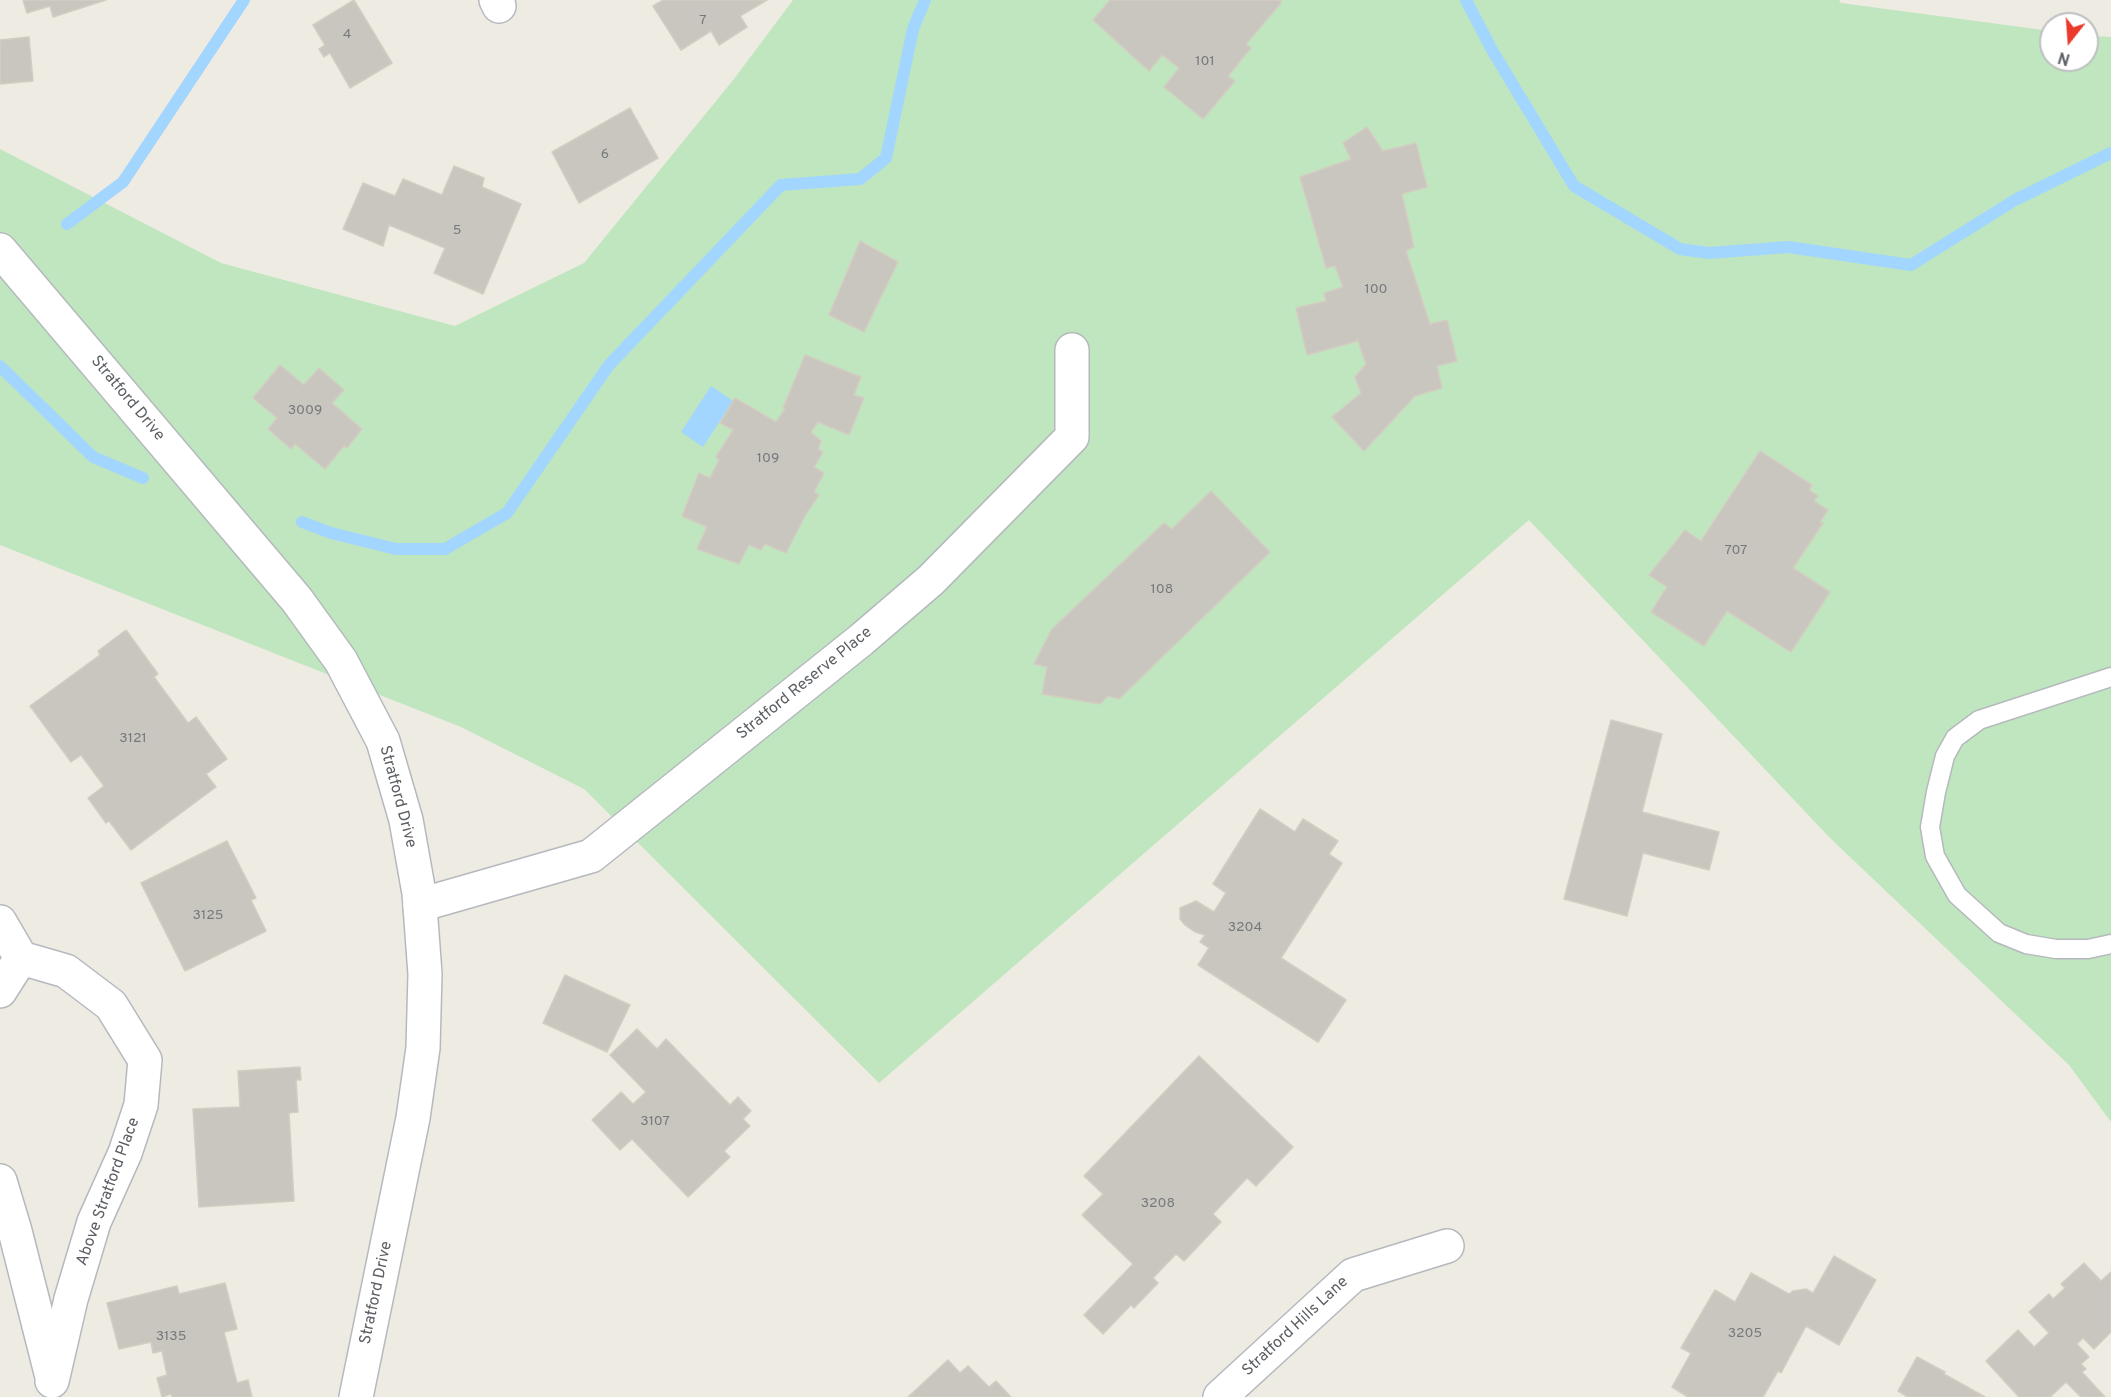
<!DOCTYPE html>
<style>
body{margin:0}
#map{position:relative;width:2111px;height:1397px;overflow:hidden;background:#eeebe3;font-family:Overpass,sans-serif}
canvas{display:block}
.north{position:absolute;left:2039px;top:12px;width:60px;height:60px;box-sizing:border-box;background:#fff;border:2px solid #bdbfc1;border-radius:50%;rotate:197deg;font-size:16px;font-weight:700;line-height:24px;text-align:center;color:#5b5f64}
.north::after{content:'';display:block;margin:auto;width:21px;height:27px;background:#eb3a2c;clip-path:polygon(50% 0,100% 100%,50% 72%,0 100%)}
</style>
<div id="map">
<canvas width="2111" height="1397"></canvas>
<div class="north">N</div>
</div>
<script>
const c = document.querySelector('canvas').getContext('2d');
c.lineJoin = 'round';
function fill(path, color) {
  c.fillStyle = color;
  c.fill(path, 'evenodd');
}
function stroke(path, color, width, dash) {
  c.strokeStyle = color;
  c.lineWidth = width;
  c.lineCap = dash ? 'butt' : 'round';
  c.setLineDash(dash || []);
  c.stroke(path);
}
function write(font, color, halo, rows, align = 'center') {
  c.font = font + ' Overpass,sans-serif';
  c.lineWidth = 5;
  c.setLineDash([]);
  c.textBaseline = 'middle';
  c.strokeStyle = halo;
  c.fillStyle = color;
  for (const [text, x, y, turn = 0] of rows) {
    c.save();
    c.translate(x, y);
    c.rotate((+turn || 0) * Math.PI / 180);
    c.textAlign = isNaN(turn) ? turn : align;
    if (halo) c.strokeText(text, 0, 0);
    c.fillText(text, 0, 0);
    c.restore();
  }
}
fill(new Path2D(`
 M793 0H1839L1841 3 2051 31V60H2087V36L2111 37V1122L2069 1065 1830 838 1529 520 879 1083 584 789 461 727 0 545V149L221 263 455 326 584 263 734 79Z`), '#bfe6bf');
fill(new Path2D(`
 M711 386 733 401 703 447 681 432Z`), '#a2d6ff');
stroke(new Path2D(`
 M1466 0 1492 50 1574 186 1680 249 1709 253 1788 247 1911 265 2015 200 2111 153
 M67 224 123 182 244 0
 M0 366 93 457 143 478
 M302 522 331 533 396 549H445L507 513 609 365 781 185 860 179 886 158 913 29 925 0`), '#a2d6ff', 12);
const building = new Path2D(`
 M23 0H106L53 17 50 6 27 13Z
 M354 0 392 63 350 88 330 53 324 57 319 49 325 45 313 25Z
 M663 0H767L740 16 747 27 719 45 711 31 681 50 653 6Z
 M1110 0H1280L1281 3 1246 44 1251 48 1228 76 1235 81 1203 119 1164 87 1179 68 1162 55 1149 71 1093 20Z
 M29 37 33 81 0 84V40Z
 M630 108 658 158 579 203 552 152Z
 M1367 127 1383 151 1416 143 1427 187 1402 194 1414 247 1406 251 1430 324 1447 320 1457 361 1437 366 1442 388 1415 396 1364 451 1332 417 1361 393 1355 377 1366 364 1358 341 1307 355 1296 308 1326 301 1324 293 1343 287 1335 266 1326 268 1300 177 1351 159 1343 143Z
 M454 166 484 178 482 187 521 204 483 294 434 273 445 248 389 225 383 246 343 229 363 183 395 196 403 179 442 195Z
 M860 241 898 262 864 332 829 315Z
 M805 355 861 377 854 395 864 398 849 435 818 422 811 432 821 441 818 449 823 452 814 467 824 473 814 492 819 495 806 514 786 553 765 544 761 550 749 545 739 564 697 549 707 527 682 516 699 473 710 478 719 460 716 457 733 430 720 423 735 398 776 422 785 409 783 408Z
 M280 365 304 385 319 368 344 390 332 403 362 429 347 448 344 446 325 469 295 444 291 449 268 429 277 418 253 398Z
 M1760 451 1812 485 1809 490 1818 496 1814 501 1828 510 1820 522 1823 523 1793 568 1830 592 1791 652 1727 611 1704 646 1651 612 1667 587 1649 575 1685 530 1701 541Z
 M1211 491 1270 552 1119 699 1108 696 1100 704 1042 694 1047 667 1034 664 1052 629 1164 523 1172 529Z
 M126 630 158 674 154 677 188 723 196 717 227 759 206 774 216 787 131 850 109 821 106 823 88 798 104 786 81 755 71 762 30 706 100 655 98 651Z
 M1611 720 1662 734 1642 812 1719 832 1709 870 1643 853 1627 916 1564 899Z
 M1260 809 1295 832 1303 819 1338 841 1329 854 1342 863 1281 958 1346 1000 1318 1042 1198 965 1209 948 1200 942 1205 935 1195 932 1185 925 1180 919V908L1196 901 1214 912 1226 893 1213 884Z
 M227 841 256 898 251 900 266 931 185 971 141 883Z
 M565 975 630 1005 607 1052 543 1023Z
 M637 1029 657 1049 666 1039 730 1105 738 1097 751 1111 743 1119 750 1126 724 1151 730 1157 688 1197 632 1139 620 1150 592 1120 621 1092 633 1104 646 1092 610 1055Z
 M1199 1056 1293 1147 1256 1186 1247 1178 1213 1214 1221 1222 1184 1261 1176 1254 1153 1278 1158 1283 1134 1308 1131 1305 1103 1334 1084 1315 1133 1264 1082 1215 1103 1194 1084 1176Z
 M300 1067 301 1080H296L298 1112 289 1113 294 1201 199 1207 193 1109 240 1107 238 1071Z
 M1834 1256 1876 1280 1839 1345 1806 1326 1781 1373 1778 1371 1763 1397H1688L1672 1387 1691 1353 1681 1348 1715 1290 1735 1302 1751 1273 1789 1294 1793 1291 1806 1289 1813 1293Z
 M2084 1263 2101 1281 2111 1272V1332L2094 1349 2083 1338 2077 1344 2089 1357 2081 1364 2086 1369 2082 1372 2105 1397H2081L2066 1382 2050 1397H2019L1986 1361 2018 1330 2034 1347 2049 1333 2029 1312 2049 1294 2053 1299 2065 1288 2061 1284Z
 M225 1283 237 1329 224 1332 237 1383 248 1380 252 1397H172L171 1394 162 1397 157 1378 167 1375 162 1351 153 1353 151 1342 119 1349 107 1303 177 1286 179 1294Z
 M1917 1357 1945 1372 1944 1374 1985 1397H1908L1898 1391Z
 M948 1360 960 1373 968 1366 989 1387 996 1381 1011 1397H908Z`);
fill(building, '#c9c6c0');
stroke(building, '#d3cdc1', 1.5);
const service = new Path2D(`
 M2111 677 1979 720 1955 738 1945 756 1936 792 1930 827 1935 856 1957 895 1999 933 2026 944 2056 949H2088L2111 944`);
const minor = new Path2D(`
 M496 0 499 6
 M420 905 591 856 861 640 931 580 1072 437V350
 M0 922 21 958 66 971 111 1005 145 1060 141 1105 125 1153 94 1222 71 1299 52 1381
 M0 991 21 958
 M0 1181 15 1231 51 1373
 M1220 1397 1353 1275 1447 1246`);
const tertiary = new Path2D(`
 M0 250 297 600 341 661 383 741 406 820 419 893 425 974 423 1048 413 1118 356 1397`);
stroke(service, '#b5b9bd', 21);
stroke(minor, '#b5b9bd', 36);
stroke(tertiary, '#b5b9bd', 36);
stroke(service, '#fff', 18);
stroke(minor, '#fff', 33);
stroke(tertiary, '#fff', 33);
write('14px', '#76797b', null, [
 ["7",703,21],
 ["4",347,35],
 ["101",1205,62],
 ["6",605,155],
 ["5",457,231],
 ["100",1376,290],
 ["3009",305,411],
 ["109",768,459],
 ["707",1736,551],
 ["108",1162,590],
 ["3121",133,739],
 ["3125",208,916],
 ["3204",1245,928],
 ["3107",655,1122],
 ["3208",1158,1204],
 ["3205",1745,1334],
 ["3135",171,1337]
]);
write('16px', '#5b5f64', '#fff', [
 ["Stratford Drive",127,399,50],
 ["Stratford Reserve Place",805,684,-39],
 ["Stratford Drive",397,797,75],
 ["Above Stratford Place",109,1192,-70],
 ["Stratford Drive",377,1293,-78],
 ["Stratford Hills Lane",1296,1327,-43]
]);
</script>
